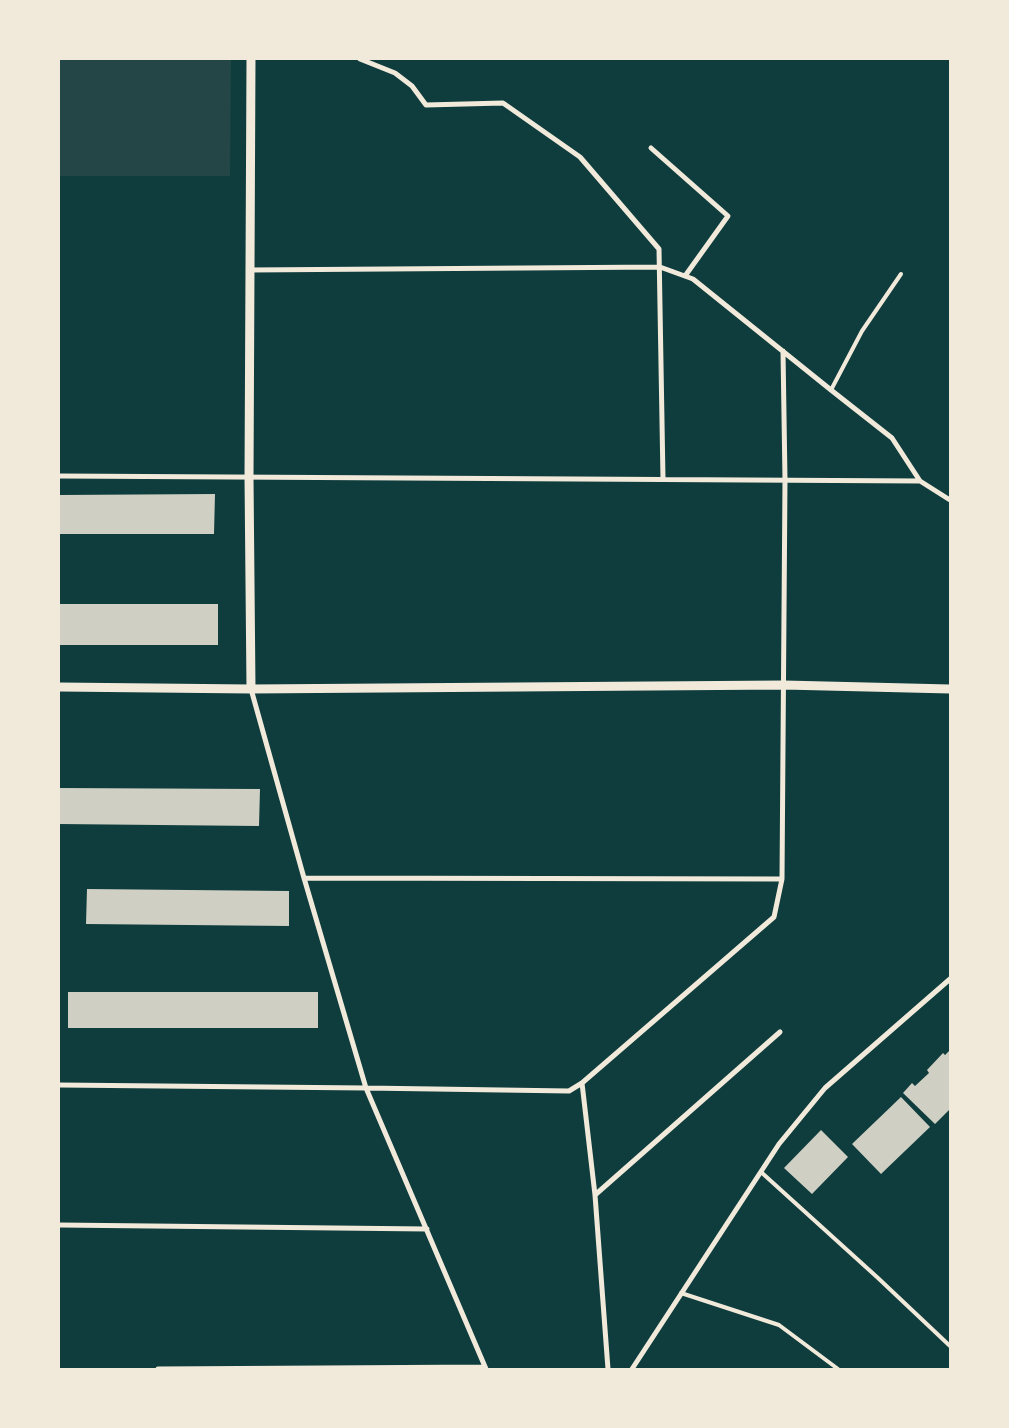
<!DOCTYPE html>
<style>
body{margin:0}
#map{position:relative;width:1009px;height:1428px;overflow:hidden;background:#0f3d3e;font-family:Inter,sans-serif}
canvas{display:block}
.frame{position:absolute;inset:0;border:60px solid #f1e9da;pointer-events:none}
</style>
<div id="map">
<canvas width="1009" height="1428"></canvas>
<div class="frame"></div>
</div>
<script>
const c = document.querySelector('canvas').getContext('2d');
c.lineJoin = 'round';
function fill(path, color) {
  c.fillStyle = color;
  c.fill(path, 'evenodd');
}
function stroke(path, color, width, dash) {
  c.strokeStyle = color;
  c.lineWidth = width;
  c.lineCap = dash ? 'butt' : 'round';
  c.setLineDash(dash || []);
  c.stroke(path);
}
fill(new Path2D(`
 M59 59H231L230 176H59Z`), '#244646');
fill(new Path2D(`
 M215 494 214 534H59V495Z
 M59 604H218V645H59Z
 M59 788 260 789 259 826 59 824Z
 M87 889 289 891V926L86 924Z
 M68 992H318V1028H68Z
 M950 1050V1109L935 1124 903 1093 912 1083 915 1086 929 1073 927 1070 943 1053 945 1055Z
 M901 1097 930 1127 881 1174 852 1144Z
 M821 1130 848 1157 812 1194 784 1168Z`), '#cfcfc3');
stroke(new Path2D(`
 M831 390 862 331 901 274
 M761 1172 878 1278 950 1346
 M681 1293 779 1325 838 1369`), '#f1e9da', 4);
stroke(new Path2D(`
 M360 59 395 73 412 86 426 105 503 103 580 157 659 249 663 479
 M651 148 728 216 685 276
 M250 270 660 267 693 279 831 390 892 438 920 481 950 500
 M59 476 920 481
 M251 689 304 878 366 1088 486 1369
 M304 878 782 879
 M582 1083 595 1195 608 1369
 M59 1085 366 1088 569 1091 582 1083 774 917 782 879 785 480 783 351
 M595 1195 780 1032
 M59 1225 427 1229
 M158 1369 485 1367
 M632 1369 779 1144 825 1088 950 979`), '#f1e9da', 5);
stroke(new Path2D(`
 M59 687 251 689 784 685 950 689
 M251 689 249 477 251 59`), '#f1e9da', 9);
</script>
